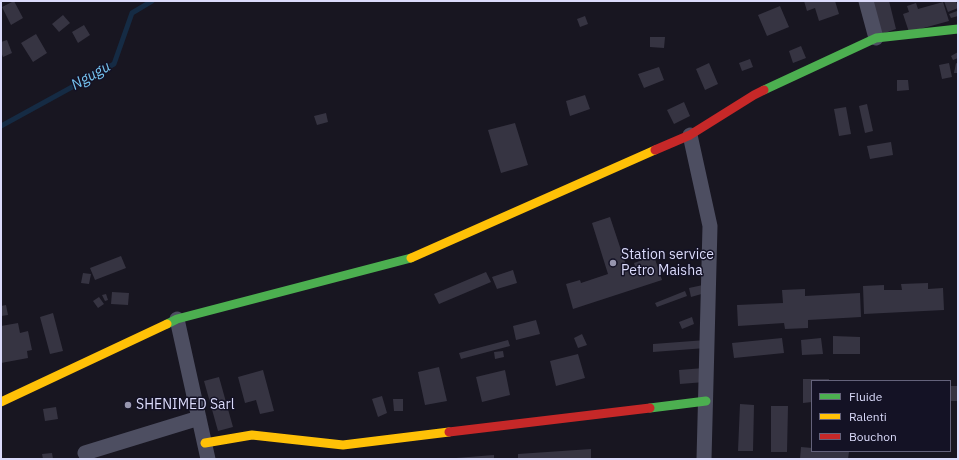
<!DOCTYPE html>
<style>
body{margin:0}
#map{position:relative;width:959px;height:460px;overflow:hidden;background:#181621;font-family:"IBM Plex Sans",sans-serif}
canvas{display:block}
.frame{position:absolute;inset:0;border:2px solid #dbdbfb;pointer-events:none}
.legend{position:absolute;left:811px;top:380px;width:140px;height:72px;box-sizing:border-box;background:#141225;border:1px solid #64627b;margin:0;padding:5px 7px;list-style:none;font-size:12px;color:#dbdbfb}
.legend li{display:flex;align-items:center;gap:8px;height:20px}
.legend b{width:20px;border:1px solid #64627b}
</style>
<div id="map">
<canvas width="959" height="460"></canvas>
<div class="frame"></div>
<ul class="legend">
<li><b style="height:5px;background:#4caf50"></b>Fluide</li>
<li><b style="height:5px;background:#ffc107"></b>Ralenti</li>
<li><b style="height:5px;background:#c62828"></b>Bouchon</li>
</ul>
</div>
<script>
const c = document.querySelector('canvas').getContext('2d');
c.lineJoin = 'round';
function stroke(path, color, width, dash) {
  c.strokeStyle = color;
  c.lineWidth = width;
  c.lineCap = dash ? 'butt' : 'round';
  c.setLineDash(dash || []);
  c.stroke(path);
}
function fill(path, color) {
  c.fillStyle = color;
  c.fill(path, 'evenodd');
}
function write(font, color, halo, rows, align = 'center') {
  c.font = font + ' "IBM Plex Sans",sans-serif';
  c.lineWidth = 3;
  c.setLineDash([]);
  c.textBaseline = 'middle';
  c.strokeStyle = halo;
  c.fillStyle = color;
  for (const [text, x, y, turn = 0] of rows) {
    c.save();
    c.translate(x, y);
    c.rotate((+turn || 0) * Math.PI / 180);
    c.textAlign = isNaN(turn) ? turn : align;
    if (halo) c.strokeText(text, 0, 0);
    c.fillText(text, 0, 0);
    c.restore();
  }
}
stroke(new Path2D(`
 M1 126 114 64 132 13 152 1`), '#152b44', 5);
fill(new Path2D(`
 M14 1 23 18 11 25 2 7Z
 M804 1H835L839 14 819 21 815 8 807 11Z
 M876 1H889L896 29 882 34 873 2Z
 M944 1H956L958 8 948 12Z
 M943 2 949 21 909 32 903 14 909 12 907 6 916 3 918 9Z
 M780 6 789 27 767 36 758 15Z
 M957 11 958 16 951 18 949 14Z
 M63 15 70 23 59 32 52 24Z
 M585 16 588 24 580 27 577 19Z
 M84 25 90 35 78 43 72 32Z
 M36 34 47 53 33 62 21 43Z
 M650 37H665L664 48 650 47Z
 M7 40 12 53 3 57 1 52V42Z
 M801 46 806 58 793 63 789 51Z
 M958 52V58L953 60 951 56Z
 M750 59 753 67 742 71 739 63Z
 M709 63 718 84 705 90 696 69Z
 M949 63 952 77 942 79 939 65Z
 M956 63 958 64V73H954Z
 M659 67 664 80 644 88 638 74Z
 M897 80H908L909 90 897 91Z
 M585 95 590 109 570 116 566 101Z
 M684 102 690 116 674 124 667 110Z
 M867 104 873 131 865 133 859 106Z
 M846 107 851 134 839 136 834 109Z
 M326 113 328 122 317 125 314 116Z
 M515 123 528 165 501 173 488 130Z
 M891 142 893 155 870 159 867 146Z
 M610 217 627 268 635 266 634 263 654 256 662 280 573 309 566 284 580 280 581 283 608 274 592 223Z
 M121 256 126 268 95 280 90 268Z
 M513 270 517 283 497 289 492 277Z
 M486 272 491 282 439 304 434 294Z
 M83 273 91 274 89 284 81 283Z
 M928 283V289L943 288 944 310 864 314 863 286 884 285V290H902L901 284Z
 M703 285 705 293 691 297 689 288Z
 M805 289V296L860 293 861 317 808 320V328L785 329 784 323 738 326 737 305 783 303 782 290Z
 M685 291 687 296 657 307 655 303Z
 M112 292 129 293 128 305 111 304Z
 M106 294 108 300 105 301 102 295Z
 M99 297 104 304 98 308 93 301Z
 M6 305 8 315 1 316V306Z
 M53 313 63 351 50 354 40 317Z
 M692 317 694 324 682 329 679 322Z
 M536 320 540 334 516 340 513 326Z
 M18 323 20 333 28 331 32 350 27 351 28 358 1 363V326Z
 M582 334 587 345 578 348 574 338Z
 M833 336 860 337V354H833Z
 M782 338 784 353 734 358 732 343Z
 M821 338 823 354 802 355 801 340Z
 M508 340 510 346 461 359 459 353Z
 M706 340V348L653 352V344Z
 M503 351 504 357 495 359 494 352Z
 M578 354 585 378 556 386 550 361Z
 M439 367 447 401 425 405 418 372Z
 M704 368 705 382 680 384 679 370Z
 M263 370 274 411 260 414 256 400 245 403 238 377Z
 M505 370 510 395 482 402 476 377Z
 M219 377 233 427 218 431 204 381Z
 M803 379H829V381H812V402L803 403Z
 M950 386H958V401H950Z
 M382 396 387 413 378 417 372 399Z
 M393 399H403V411H394Z
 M740 404 754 405 753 451H738Z
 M771 406H788L787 452H771Z
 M56 407 58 419 45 421 43 409Z
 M801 447 812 448V451L849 452 848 459H800Z
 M591 449V459H518V454Z
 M52 453 53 459H43L42 454Z
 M494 455V459H456V458Z`), '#363442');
stroke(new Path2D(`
 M866 1 876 38
 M690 135 710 226 704 459
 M177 319 208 459
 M85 453 199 418`), '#4d4e61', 15);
stroke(new Path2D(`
 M764 90 876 38 958 29
 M167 324 177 319 411 258
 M650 408 706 401`), '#4caf50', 9);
stroke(new Path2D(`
 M411 258 655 150
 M1 402 167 324
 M205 443 252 435 343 445 449 432`), '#ffc107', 9);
stroke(new Path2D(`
 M655 150 690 135 754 95 764 90
 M449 432 650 408`), '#c62828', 9);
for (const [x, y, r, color] of [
 [613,263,4,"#9796af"],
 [128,405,4,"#9796af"]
]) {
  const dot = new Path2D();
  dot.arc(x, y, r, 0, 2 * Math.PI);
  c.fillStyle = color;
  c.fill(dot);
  stroke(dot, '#141225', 1.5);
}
write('14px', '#dbdbfb', '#141225', [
 ["Station service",621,255],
 ["Petro Maisha",621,271],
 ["SHENIMED Sarl",136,405]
], 'left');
write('italic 15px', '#75c3ef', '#141225', [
 ["Ngugu",91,76,-30]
]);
</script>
